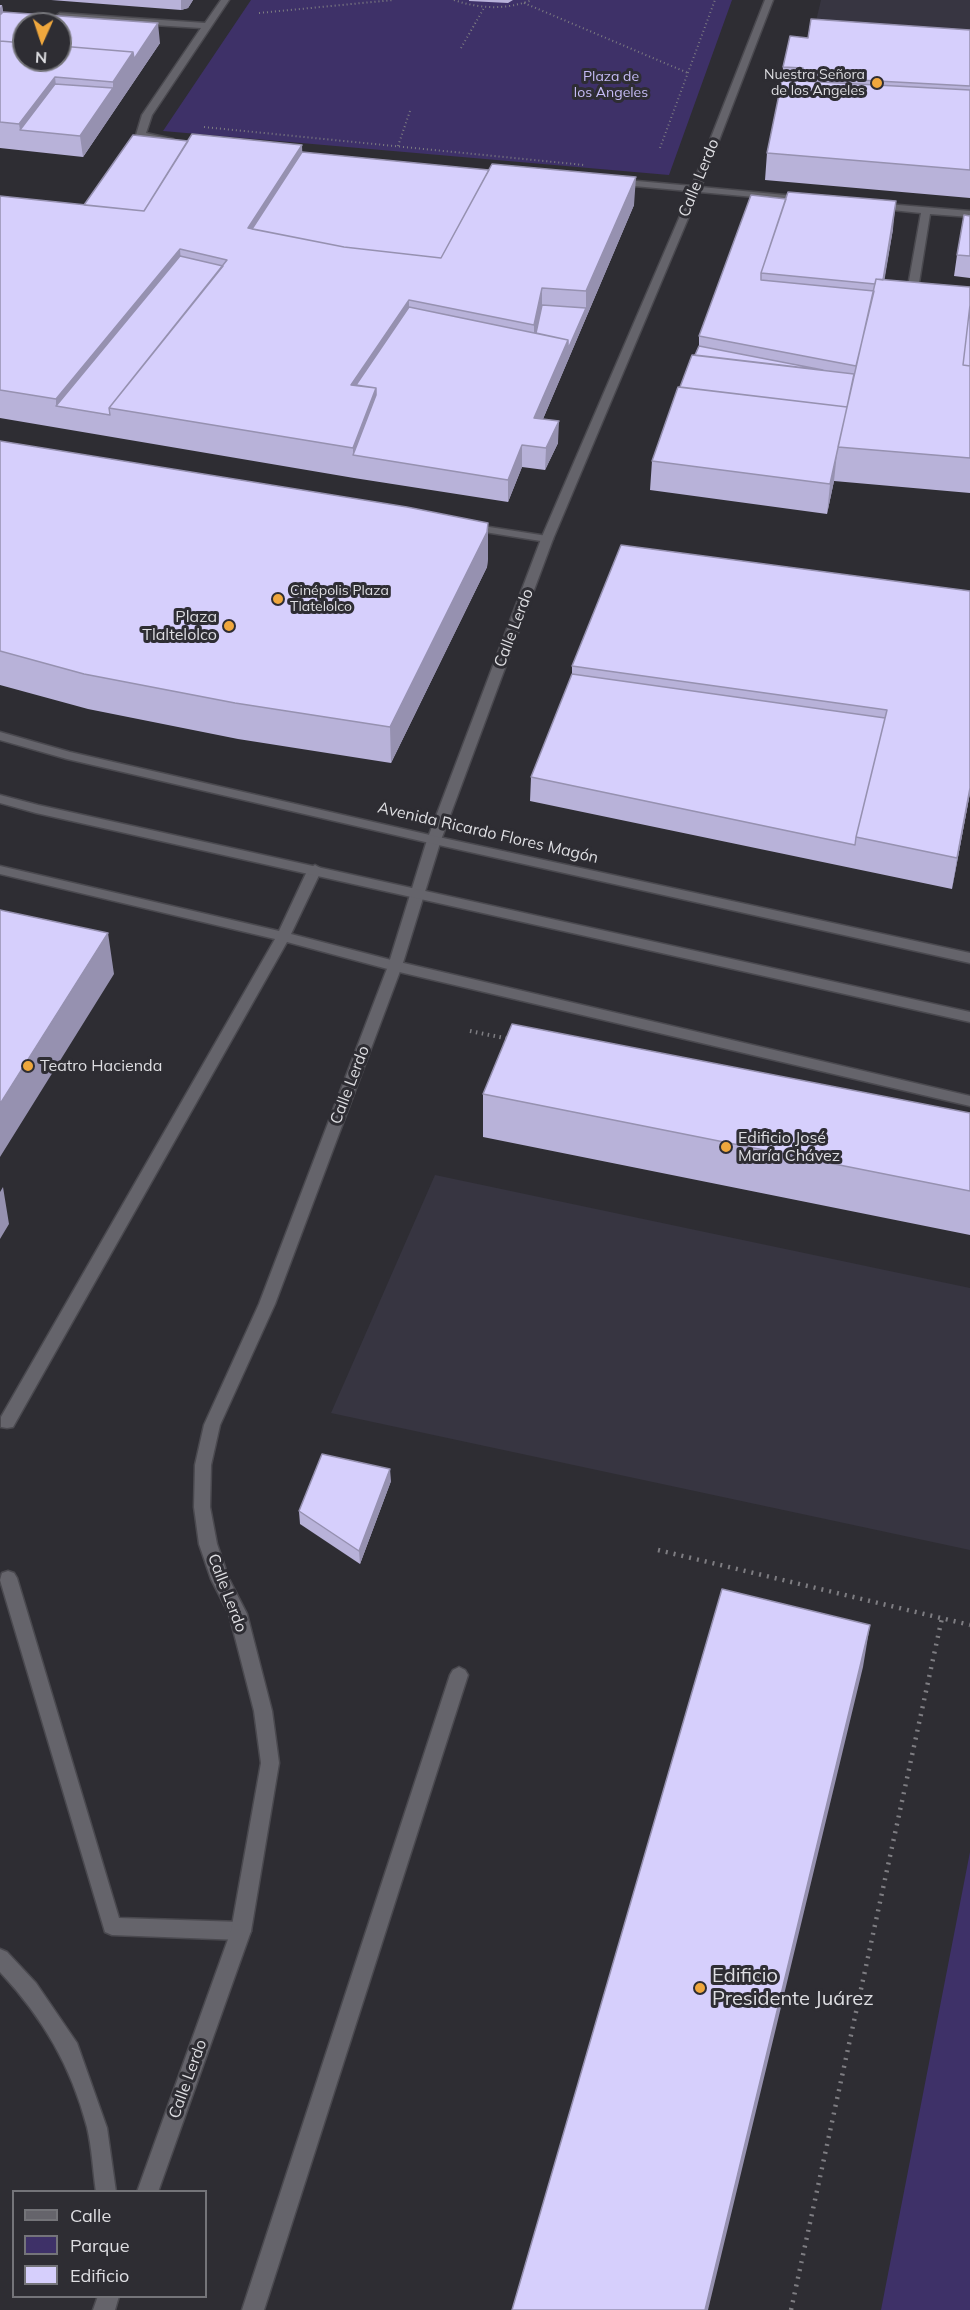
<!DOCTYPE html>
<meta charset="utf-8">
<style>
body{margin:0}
#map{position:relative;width:970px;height:2310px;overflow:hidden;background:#2e2d33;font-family:Mulish,sans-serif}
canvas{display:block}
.legend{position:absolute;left:12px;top:2190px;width:195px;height:108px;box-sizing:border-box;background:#2e2d33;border:2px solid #747479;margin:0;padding:8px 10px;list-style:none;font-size:18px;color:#dedee2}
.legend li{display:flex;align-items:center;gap:12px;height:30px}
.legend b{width:30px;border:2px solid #747479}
.north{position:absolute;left:12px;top:12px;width:60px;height:60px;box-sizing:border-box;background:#2e2d33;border:2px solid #747479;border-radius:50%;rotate:183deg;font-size:16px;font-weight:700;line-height:24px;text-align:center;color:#dedee2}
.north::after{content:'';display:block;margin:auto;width:21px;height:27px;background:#efa73d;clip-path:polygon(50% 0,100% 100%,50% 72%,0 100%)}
</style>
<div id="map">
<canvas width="970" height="2310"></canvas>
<ul class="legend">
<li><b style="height:8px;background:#65646b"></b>Calle</li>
<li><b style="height:16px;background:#3e3168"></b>Parque</li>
<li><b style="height:16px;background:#d6cffc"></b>Edificio</li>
</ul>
<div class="north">N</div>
</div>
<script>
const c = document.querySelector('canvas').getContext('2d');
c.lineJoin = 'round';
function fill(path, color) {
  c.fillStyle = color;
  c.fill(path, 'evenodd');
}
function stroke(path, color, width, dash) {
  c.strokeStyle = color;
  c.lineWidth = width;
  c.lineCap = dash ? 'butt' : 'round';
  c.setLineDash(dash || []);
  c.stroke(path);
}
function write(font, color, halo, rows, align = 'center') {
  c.font = font + ' Mulish,sans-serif';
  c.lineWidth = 6;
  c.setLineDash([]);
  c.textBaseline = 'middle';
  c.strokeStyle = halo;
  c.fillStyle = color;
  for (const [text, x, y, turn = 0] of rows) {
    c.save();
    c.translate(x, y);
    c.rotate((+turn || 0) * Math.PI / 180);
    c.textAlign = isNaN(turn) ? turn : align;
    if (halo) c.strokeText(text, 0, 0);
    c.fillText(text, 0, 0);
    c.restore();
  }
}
fill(new Path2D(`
 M821 0H970V61L809 50Z
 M435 1175 970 1288V1550L331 1413Z`), '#373541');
fill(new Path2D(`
 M251 0H732L669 175 163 131Z
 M970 1852V2310H881Z`), '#3e3168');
const service = new Path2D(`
 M315 865 322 869 291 934 395 961 970 1096V1106L395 971 287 942 13 1427 7 1428 1 1427V1417L275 939 0 874V866L279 931 308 869Z
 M8 1571 14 1573 17 1578 119 1918 241 1922 248 1925 251 1931 248 1937 241 1940 112 1935 105 1932 0 1580 2 1573Z
 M459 1667 465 1670 468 1675 264 2310H242L450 1675 453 1670Z
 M0 1949 7 1952 36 1983 77 2043 107 2128 116 2192H96C93 2171 92 2148 87 2127 71 2066 43 2018 0 1972Z`);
const minor = new Path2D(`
 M221 0H229L152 115 146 133 173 139 175 141 170 144 136 135 142 115 201 28 60 19 56 16 60 13 205 23Z
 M765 0H773L701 187 806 197 811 200 809 202 612 184 610 182 615 179 692 186Z
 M875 203 970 211V217L930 214 918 289 926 291V295H912L907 292 921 213 872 208V204Z
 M470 524 547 536 553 539 547 542 466 529V525Z`);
const tertiary = new Path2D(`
 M692 188 700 190 553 539 441 840 402 966 275 1304 220 1425 211 1465 210 1507 217 1544 229 1579 247 1614 272 1711 279 1763 251 1931 158 2192H137L231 1931 261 1763 254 1711 229 1614 211 1579 199 1544 194 1507 195 1465 204 1425 259 1304 388 966 427 840 541 539Z
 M98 2296H119L115 2310H93Z`);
const secondary = new Path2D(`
 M0 732 70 752 434 836 970 953V963L434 844 67 759 0 740Z
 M0 795 38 805 970 1012V1022L36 813 0 803Z`);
stroke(service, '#4a494f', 3);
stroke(minor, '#4a494f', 3);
stroke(tertiary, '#4a494f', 3);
stroke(secondary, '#4a494f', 3);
stroke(new Path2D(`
 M454 0C480 9 506 10 532 0
 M524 3 688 73
 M259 13 393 0
 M461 48 484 8
 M204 127 584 165
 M398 146 410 111
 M660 148 715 0`), '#7e7d82', 2, [1, 3]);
stroke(new Path2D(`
 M470 1031 509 1039`), '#7e7d82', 4, [1.5, 4.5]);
stroke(new Path2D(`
 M658 1550 970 1625
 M791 2310 942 1618`), '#7e7d82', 4.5, [2, 6]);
fill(service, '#65646b');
fill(minor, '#65646b');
fill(tertiary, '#65646b');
fill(secondary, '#65646b');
fill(new Path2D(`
 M51 0H193L188 8 181 10Z
 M469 0H513L508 3 469 1Z
 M0 5H2L3 12 160 43 83 157 0 148Z
 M970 30V198L765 180 767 153 782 80 783 67 808 38Z
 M302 152 634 205 543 419 558 443 545 470 522 467 508 502 354 478 0 418V196L84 205Z
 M751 195 893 229 884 280 970 287V493L834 481 827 514 650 490 652 461 680 387 699 346V336Z
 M970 216V278L954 276 957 255Z
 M0 441 488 523V557L487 567 391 763 238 739 88 709 0 685Z
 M970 591V793L952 889 530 801 531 777 572 674V666Z
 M483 1094 970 1113V1235L483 1137Z
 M391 1481 360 1564 300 1524 299 1511Z`), '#b8b2d9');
fill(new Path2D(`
 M181 0H193L188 8 181 10Z
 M2 5 5 32 0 38V8Z
 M158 23 160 43 83 157 80 136 113 88V82L133 52Z
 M55 77 58 104 20 130 19 124Z
 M302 145 303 172 262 237 248 228Z
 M636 177 634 205 534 440V418L568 340 586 308V291Z
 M896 201 893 229 879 313 882 284Z
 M180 249 182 277 56 406V399Z
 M542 288V316L534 342V325Z
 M409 300V328L366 394 351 385Z
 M376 388 377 417 353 455V448Z
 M559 421 558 443 545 470 546 448Z
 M522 445V467L508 502V480Z
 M837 453 834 481 827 514 830 484Z
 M488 523V557L487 567 391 763 390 727Z
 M970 788V793L952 889 957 858Z
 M108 933 114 974 0 1157V1104Z
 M3 1187 9 1224 0 1239V1192Z
 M390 1469 391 1481 360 1564 359 1551Z
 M870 1625 863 1667 708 2310H705Z`), '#9691b0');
const building = new Path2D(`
 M3 12 158 23 134 59 133 52 60 46V24H24V43L0 41V15Z
 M811 19 970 30V86L803 77V68L783 67 790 36 808 38Z
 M0 41 24 43V60H60V46L133 52 113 82 55 77 19 124 0 122Z
 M782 80 970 90V170L767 153Z
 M55 84 113 88 80 136 20 130Z
 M192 134 302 145 248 228 344 247 441 258 492 164 636 177 586 291 542 288 534 325 409 300 351 385 376 388 353 448 109 408 227 260 180 249 56 399 0 390V196L144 211Z
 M133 135 188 141 144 211 84 205Z
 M302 152 489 170 441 258 344 247 252 229Z
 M788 192 896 201 883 280 876 279 875 284 761 273Z
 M751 195 786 199 761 273V280L874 291 856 366 699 336Z
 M964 215 970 216V256L957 255Z
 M180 256 223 266 109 408 110 415 56 406Z
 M876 279 970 287V305L963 365 970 366V458L838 447Z
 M542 305 586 308 568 349V340L536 333Z
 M970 305V366L963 365Z
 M409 307 568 340 534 418 559 421 546 448 522 445 508 480 353 455 376 395V388L356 385Z
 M699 346 823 370 695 355Z
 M692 355 854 374 847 407 680 387Z
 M678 387 847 407 830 484 652 461Z
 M0 441 407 507 488 523 487 532 390 727 235 703 84 674 0 651Z
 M621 545 970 591V788L957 858 856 837 887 710 572 666Z
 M572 674 885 718 856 837 855 845 531 777Z
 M0 910 108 933 0 1104Z
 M512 1024 970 1113V1191L483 1094Z
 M322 1454 390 1469 359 1551 299 1511Z
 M722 1589 870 1625 705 2310H512Z`);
fill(building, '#d6cffc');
stroke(building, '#9691b0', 1.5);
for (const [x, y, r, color] of [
 [877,83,6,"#efa73d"],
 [278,599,6,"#efa73d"],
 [229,626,6,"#efa73d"],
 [28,1066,6,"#efa73d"],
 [726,1147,6,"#efa73d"],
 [700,1988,6,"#efa73d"]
]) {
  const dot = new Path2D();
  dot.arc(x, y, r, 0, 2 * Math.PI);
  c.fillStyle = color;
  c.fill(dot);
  stroke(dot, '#2e2d33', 2);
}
write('14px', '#dedee2', '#2e2d33', [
 ["Nuestra Señora",865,75],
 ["de los Angeles",865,91],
 ["Cinépolis Plaza",290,591,"left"],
 ["Tlatelolco",290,607,"left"]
], 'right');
write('14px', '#c6bcf6', '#2e2d33', [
 ["Plaza de",611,77],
 ["los Angeles",611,93]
]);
write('16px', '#dedee2', '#2e2d33', [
 ["Calle Lerdo",699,178,-68],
 ["Calle Lerdo",514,628,-69],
 ["Avenida Ricardo Flores Magón",488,833,13],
 ["Calle Lerdo",350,1085,-69],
 ["Calle Lerdo",227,1593,69],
 ["Calle Lerdo",188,2079,-70]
]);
write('16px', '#dedee2', '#2e2d33', [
 ["Plaza",217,617,"right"],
 ["Tlaltelolco",217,635,"right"],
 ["Teatro Hacienda",40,1066],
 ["Edificio José",738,1138],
 ["María Chávez",738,1156]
], 'left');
write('20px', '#dedee2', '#2e2d33', [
 ["Edificio",712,1976],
 ["Presidente Juárez",712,1999]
], 'left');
</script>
